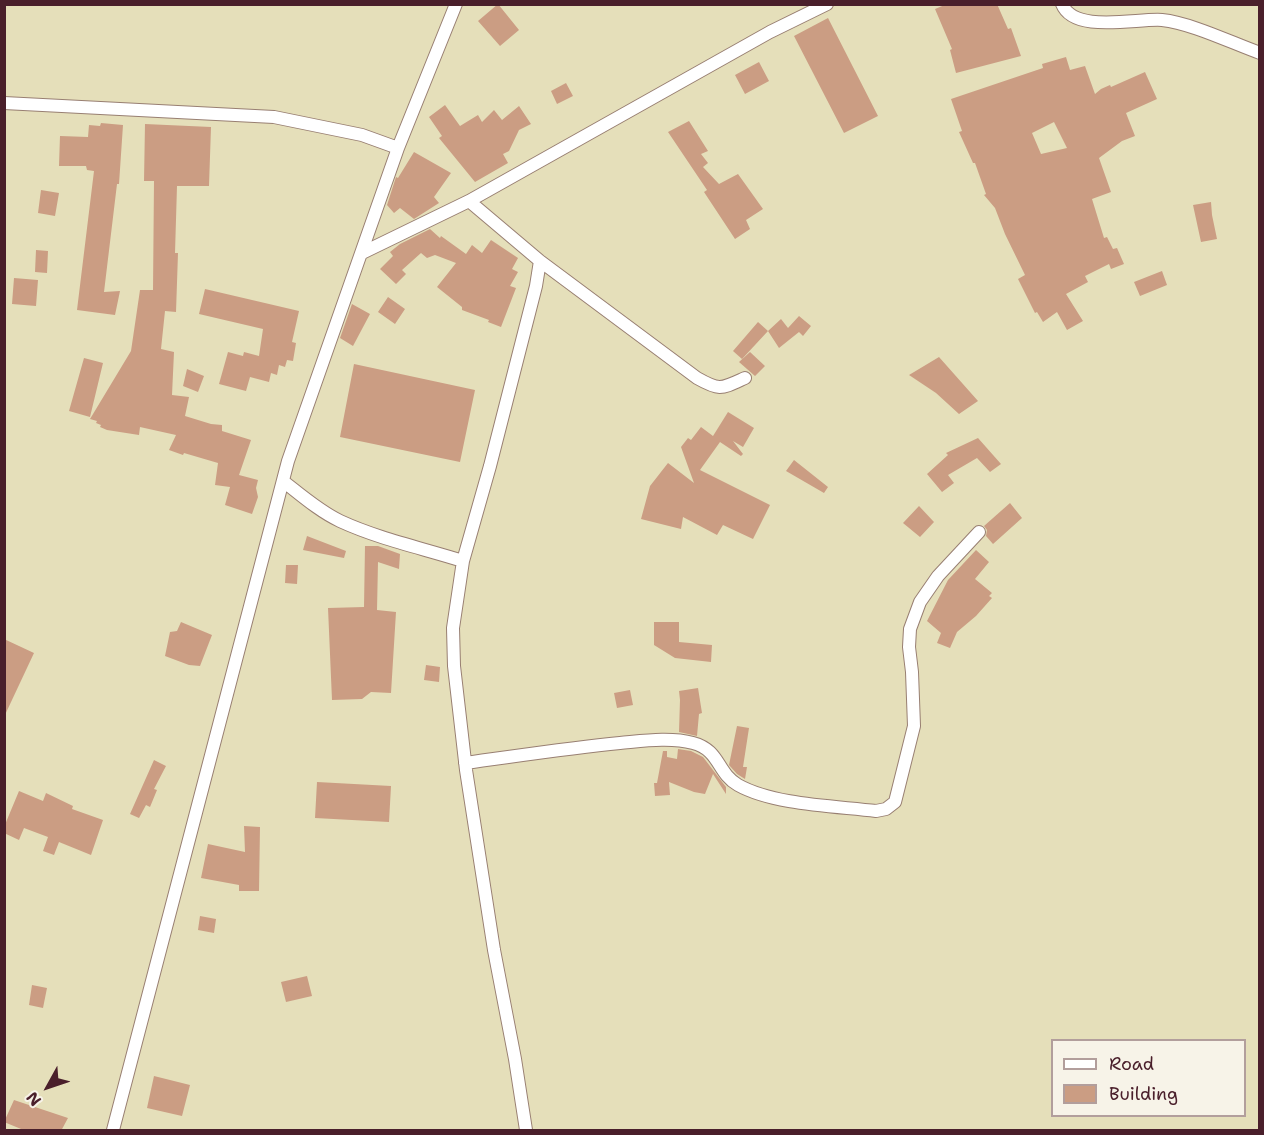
<!DOCTYPE html>
<style>
body{margin:0}
#map{position:relative;width:1264px;height:1135px;overflow:hidden;background:#e5dfba;font-family:"Shantell Sans",sans-serif}
canvas{display:block}
.frame{position:absolute;inset:0;border:6px solid #4a1f2b;pointer-events:none}
.legend{position:absolute;left:1051px;top:1039px;width:195px;height:78px;box-sizing:border-box;background:#f7f3e8;border:2px solid #b29e9c;margin:0;padding:8px 10px;list-style:none;font-size:18px;color:#4a1f2b}
.legend li{display:flex;align-items:center;gap:12px;height:30px}
.legend b{width:30px;border:2px solid #b29e9c}
.north{position:absolute;left:18px;top:1057px;width:60px;height:60px;-webkit-text-stroke:4px #f7f3e8;paint-order:stroke;rotate:230deg;font-size:16px;font-weight:700;line-height:24px;text-align:center;color:#4a1f2b}
.north::after{content:'';display:block;margin:auto;width:21px;height:27px;background:#4a1f2b;clip-path:polygon(50% 0,100% 100%,50% 72%,0 100%)}
</style>
<div id="map">
<canvas width="1264" height="1135"></canvas>
<div class="frame"></div>
<ul class="legend">
<li><b style="height:8px;background:#fff"></b>Road</li>
<li><b style="height:16px;background:#cb9d83"></b>Building</li>
</ul>
<div class="north">N</div>
</div>
<script>
const c = document.querySelector('canvas').getContext('2d');
c.lineJoin = 'round';
function fill(path, color) {
  c.fillStyle = color;
  c.fill(path, 'evenodd');
}
function stroke(path, color, width, dash) {
  c.strokeStyle = color;
  c.lineWidth = width;
  c.lineCap = dash ? 'butt' : 'round';
  c.setLineDash(dash || []);
  c.stroke(path);
}
fill(new Path2D(`
 M498 4 519 30 500 46 478 21Z
 M947 4H997L1008 29 1011 28 1021 56 956 73 950 50 952 49 935 9Z
 M828 18 878 116 844 133 794 36Z
 M1066 57 1070 70 1085 66 1095 94 1101 89 1110 85 1111 87 1145 72 1157 99 1126 113 1135 136 1122 141 1099 158 1111 192 1092 199 1104 238 1107 237 1113 249 1117 248 1124 264 1111 269 1109 264 1085 276 1088 282 1066 294 1083 321 1067 330 1057 312 1043 322 1037 312 1035 313 1018 279 1025 275 1005 234 995 208 984 195 986 194 975 163H973L959 132 962 131 951 99 1043 68 1042 64ZM1054 122 1067 148 1041 154 1032 133Z
 M759 62 769 81 745 94 735 75Z
 M566 83 573 96 557 104 551 91Z
 M445 105 460 126 478 115 482 122 494 110 502 120 519 106 531 124 519 130 509 151 503 154 508 163 475 182 439 138 442 136 429 117Z
 M689 121 708 151 701 154 708 163 703 167 719 184 738 174 763 209 746 220 750 229 735 239 704 192 707 190 668 132Z
 M101 123 123 125 119 184H117L104 292 120 291 115 315 77 310 94 171 87 170 86 166H59L60 136 88 137 89 125 100 126Z
 M145 124 211 127 209 186H177L175 253H178L176 312 165 311 161 349 174 352 172 395 189 397 185 416 211 424 222 425V431L251 440 239 475 258 480 256 488 258 497 252 514 225 505 230 487 215 485 218 463 184 453 183 455 169 450 176 435 140 427 139 435 107 430 100 427 101 425 96 423 97 421 90 419 131 351 140 290H153L154 181H144Z
 M414 152 451 173 434 197 439 203 414 219 400 208 394 213 387 205 396 177 398 178Z
 M41 190 59 193 55 216 38 213Z
 M1211 202 1212 215 1217 239 1201 242 1193 205Z
 M430 229 440 238 441 236 466 254 472 245 482 253 491 240 518 258 512 269 518 272 510 286 516 288 501 327 488 322 489 320 462 310V307L437 287 456 263 435 255 427 258 421 253 402 270 406 274 396 284 380 269 393 256 390 252 400 244Z
 M36 250 48 251 47 273 35 272Z
 M1162 271 1167 285 1140 296 1134 282Z
 M14 278 38 280 36 306 12 304Z
 M205 289 299 311 292 342 296 343 293 361 287 360 285 367 279 365 277 375 271 373 269 382 250 377 246 391 219 384 228 352 243 356 244 352 259 356 263 329 199 314Z
 M388 297 405 309 395 324 378 312Z
 M352 304 370 314 353 346 340 338Z
 M799 316 811 326 803 336 799 332 779 348 768 331 781 319 788 328Z
 M758 322 768 331 742 359 733 351Z
 M750 352 765 366 755 376 739 362Z
 M939 357 978 401 959 414 936 393 909 375Z
 M84 358 103 363 90 417 69 411Z
 M354 364 475 390 460 462 340 437Z
 M187 369 204 376 198 392 183 386Z
 M728 412 754 428 743 447 733 441 743 454 741 456 720 442 700 470 770 505 753 539 723 525 717 535 683 517 681 529 641 519 650 486 668 463 694 483 681 447 688 438 691 440 701 427 713 436Z
 M978 438 1001 464 990 472 977 458 948 475 954 483 942 492 927 474 948 455 946 453Z
 M794 460 828 487 824 493 786 471Z
 M1010 503 1022 518 993 544 986 536 987 530 984 526Z
 M919 506 934 522 920 537 903 523Z
 M307 536 346 551 344 558 303 550Z
 M365 546H378L400 554 399 569 378 562 377 610 396 612 391 693 371 692 362 699 332 700 328 608 364 607Z
 M976 550 989 562 975 579 992 593 989 596 992 598 976 616 957 632 950 648 937 643 941 633 927 621 948 580Z
 M286 565H298L297 584 285 583Z
 M181 622 212 635 200 666 189 665 165 656 170 632 177 631Z
 M654 622H679V642L712 645 711 662 675 658 654 645Z
 M4 639 34 653 4 717Z
 M426 665 440 667 439 682 424 680Z
 M698 688 702 713 699 714 697 736 679 732 680 700 679 691Z
 M630 690 633 705 617 708 614 693Z
 M737 726 749 728 743 767H747L745 779 737 774 729 765Z
 M678 749 691 751 703 757 726 787V794L713 774 705 794 694 792 669 782 670 795 655 796 654 783H657L663 751H667V757L677 759Z
 M154 760 166 766 154 789 157 790 150 807 146 805 139 818 130 814Z
 M317 782 391 786 389 822 315 818Z
 M19 791 43 801 46 793 73 806 72 809 103 820 91 855 59 842 54 855 43 851 48 837 24 828 19 840 4 833V827Z
 M244 826 260 827 259 891H239V885L201 878 208 844 245 852Z
 M200 916 216 919 214 933 198 930Z
 M307 976 312 996 286 1002 281 982Z
 M32 985 47 988 43 1008 29 1005Z
 M154 1076 190 1085 182 1116 147 1108Z
 M14 1100 68 1118 61 1131H26L4 1122Z`), '#cb9d83');
const street = new Path2D(`
 M1062 4C1074 34 1137 18 1162 20 1191 23 1232 43 1260 53
 M4 103 274 117 362 135 398 148
 M469 201 540 261 697 378C720 391 721 389 745 378
 M362 253 469 201 770 32 827 4
 M283 481C301 495 319 511 340 521 379 539 422 548 463 561
 M465 763C517 756 568 748 620 743 643 741 670 737 693 743 720 750 717 773 738 785 774 805 835 806 876 811L886 809 895 802 914 726 912 672 909 647 910 629 920 602 938 576 979 532
 M113 1130 288 461 398 148 456 4
 M526 1130 515 1059 494 950 466 770 454 666 453 628 463 561 490 466 536 286 540 261`);
stroke(street, '#987f72', 14);
stroke(street, '#fff', 12);
</script>
